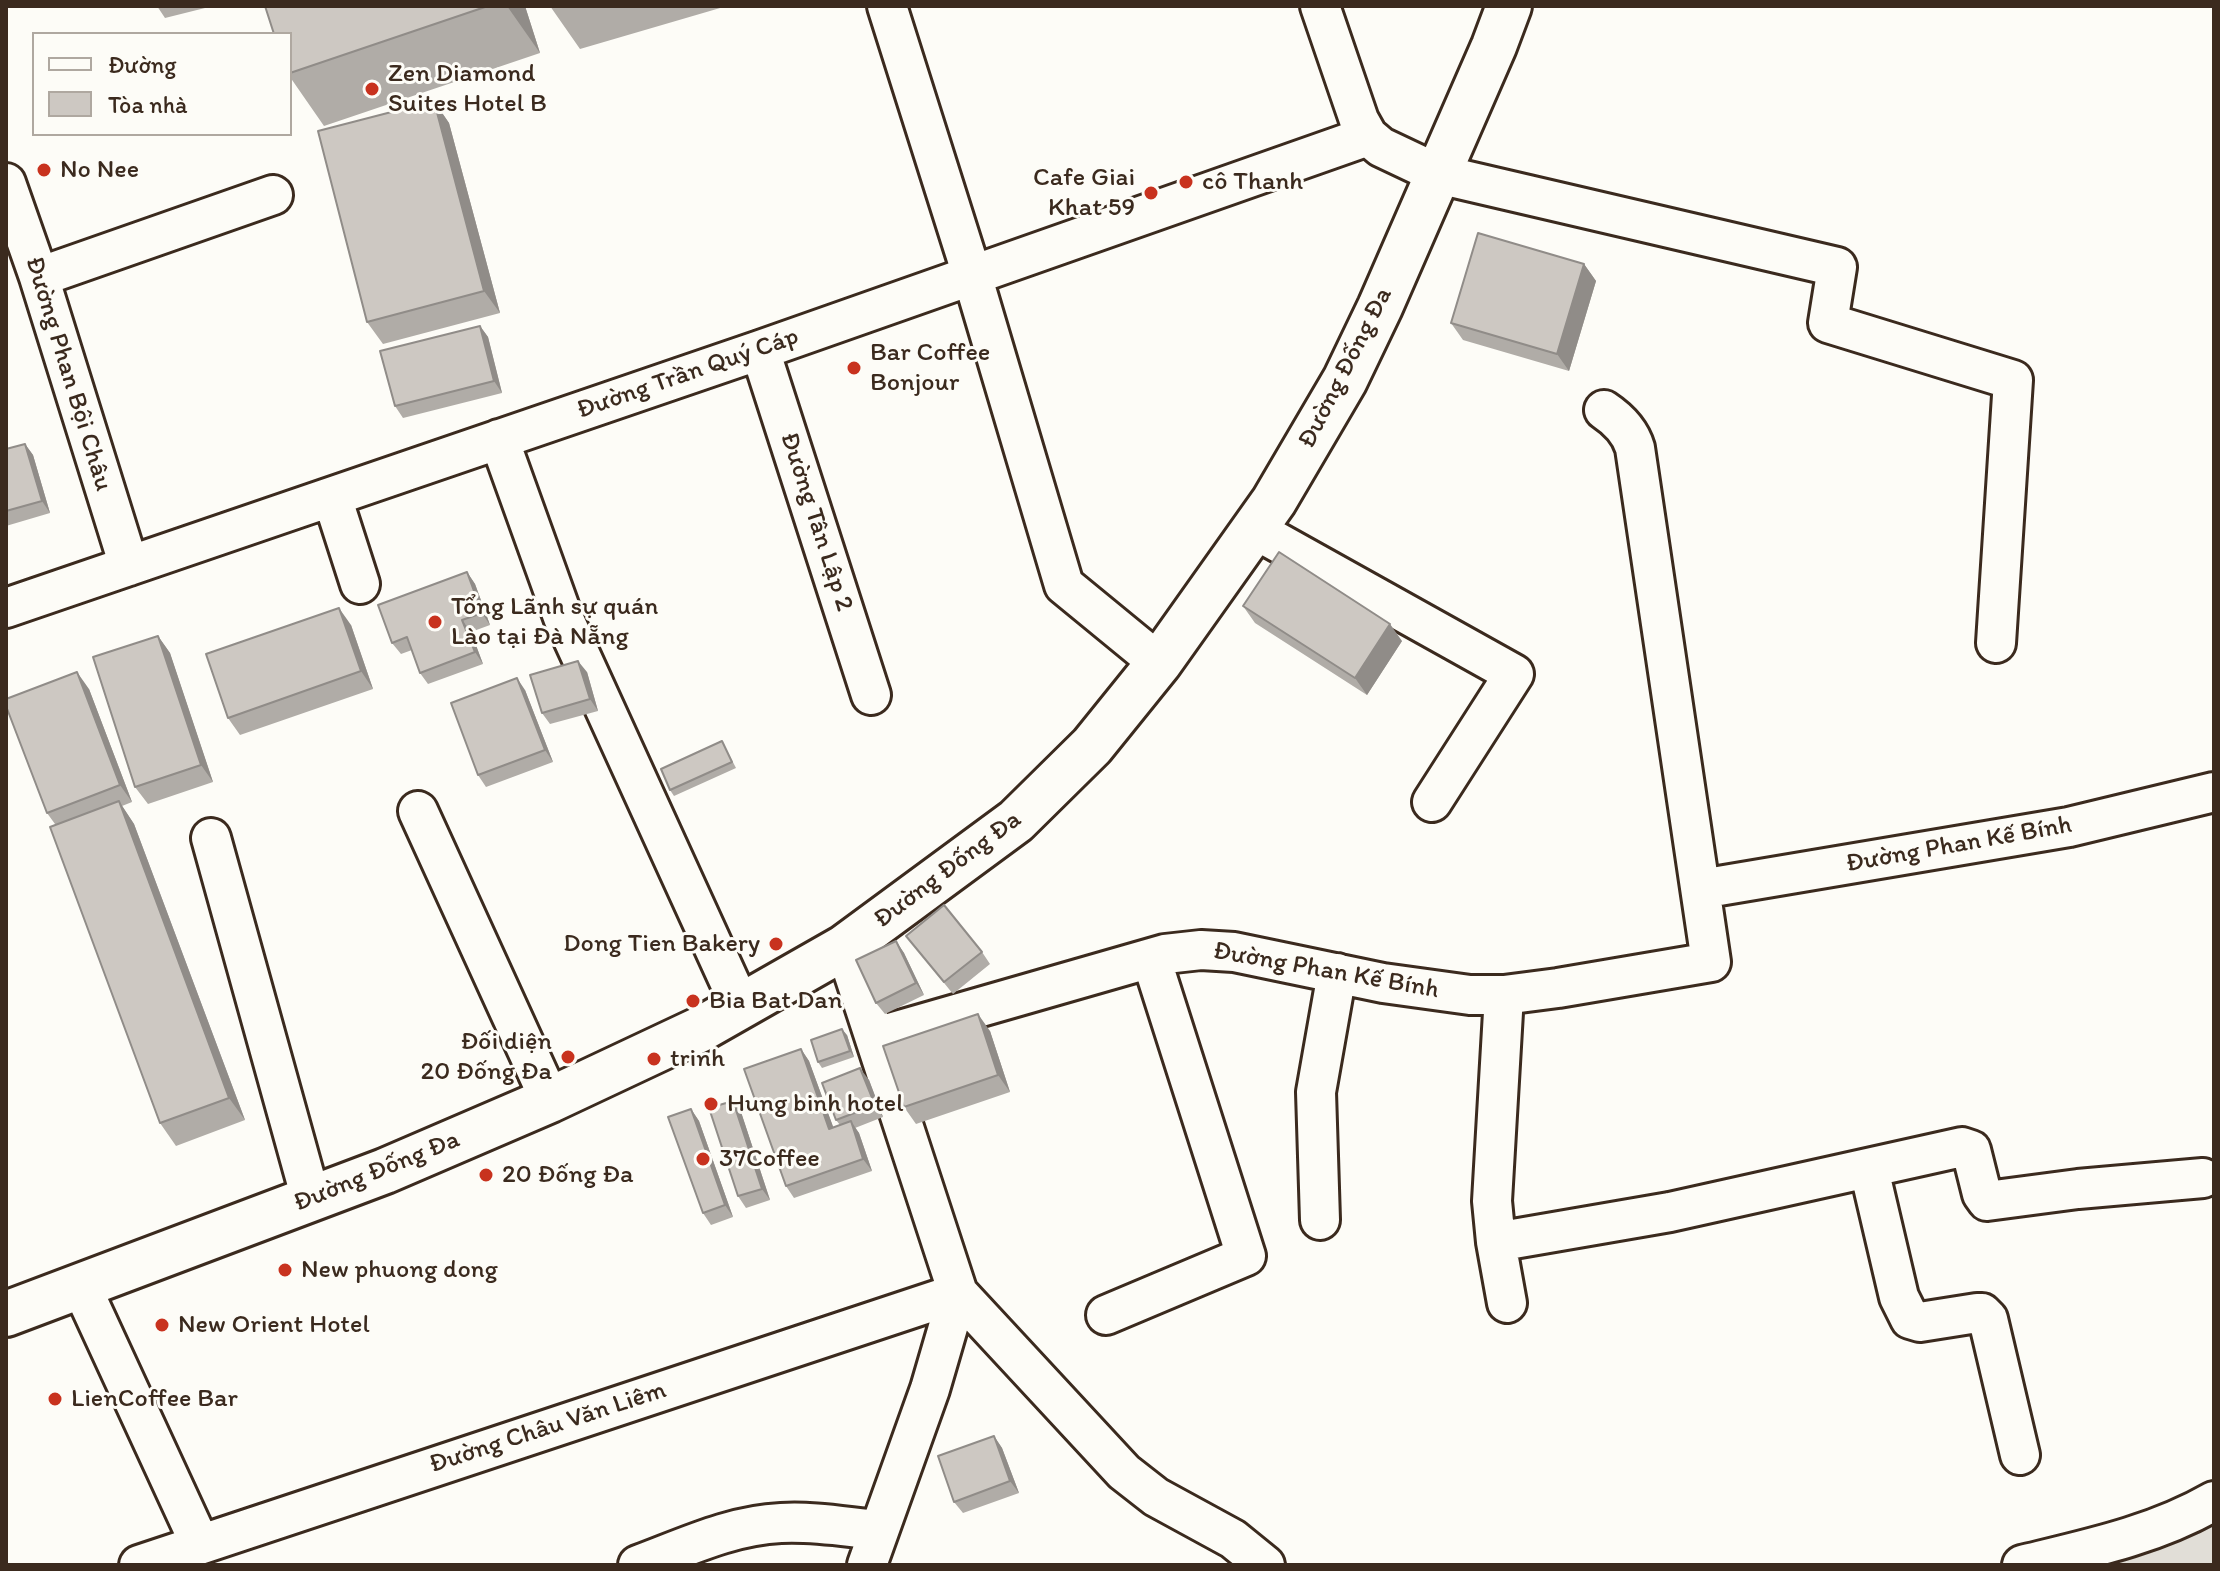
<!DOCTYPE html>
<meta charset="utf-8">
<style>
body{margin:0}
#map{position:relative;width:2220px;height:1571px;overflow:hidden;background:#fdfcf7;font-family:Itim,sans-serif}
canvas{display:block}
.frame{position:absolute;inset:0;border:8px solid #3b2a1e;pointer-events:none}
.legend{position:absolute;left:32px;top:32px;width:260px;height:104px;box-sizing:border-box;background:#fdfcf7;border:2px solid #afa8a0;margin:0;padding:10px 14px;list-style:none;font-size:24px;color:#3b2a1e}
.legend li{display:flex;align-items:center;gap:16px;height:40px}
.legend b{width:40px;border:2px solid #afa8a0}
</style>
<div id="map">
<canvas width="2220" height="1571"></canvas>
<div class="frame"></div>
<ul class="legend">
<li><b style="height:10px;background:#fdfcf7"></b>Đường</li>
<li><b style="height:22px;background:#cdc8c2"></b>Tòa nhà</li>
</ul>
</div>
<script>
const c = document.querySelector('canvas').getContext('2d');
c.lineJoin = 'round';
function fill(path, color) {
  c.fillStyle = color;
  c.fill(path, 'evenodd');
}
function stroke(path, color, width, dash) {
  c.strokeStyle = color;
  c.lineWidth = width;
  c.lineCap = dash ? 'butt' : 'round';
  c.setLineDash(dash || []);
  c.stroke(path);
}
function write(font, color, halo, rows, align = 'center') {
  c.font = font + ' Itim,sans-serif';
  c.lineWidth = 6;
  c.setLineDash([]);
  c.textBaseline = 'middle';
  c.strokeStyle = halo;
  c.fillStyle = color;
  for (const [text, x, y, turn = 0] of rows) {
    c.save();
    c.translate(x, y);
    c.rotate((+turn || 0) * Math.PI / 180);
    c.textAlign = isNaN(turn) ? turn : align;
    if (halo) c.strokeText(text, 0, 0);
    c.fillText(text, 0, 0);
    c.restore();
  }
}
fill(new Path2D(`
 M2214 1497V1565H2012Z`), '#e1ded7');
const minor = new Path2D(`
 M887 6 972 275 1064 585 1159 663
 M1320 6 1359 120 1368 136 1381 147 1438 174 1837 267 1828 323 2013 380 1996 643
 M6 183 39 277 129 566
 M39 277 273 195
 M760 350 871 695
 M499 439 563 617 741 1007
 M332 497 360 584
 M1254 529 1514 674 1432 802
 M6 608 760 350 1368 136
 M418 811 550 1100
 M211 838 311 1199
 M1701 889 2069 827 2214 792
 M845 947 958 1293 1124 1472 1156 1497 1233 1539 1265 1565
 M1504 995 1492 1201 1496 1242 1507 1303
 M876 1037 1165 954 1201 950 1234 952 1383 983 1470 995H1504L1558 988 1711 962 1635 448C1630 431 1619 420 1604 410
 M1869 1169 1899 1297 1910 1319 1920 1322 1977 1313H1982L1988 1319 2020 1455
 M1320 1220 1316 1092 1337 973
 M1496 1242 1670 1212 1962 1147 1971 1150 1982 1194 1987 1201 2078 1189 2203 1178
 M81 1286 200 1544
 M1106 1315 1246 1256 1151 958
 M139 1565 958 1293
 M638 1565C684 1548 731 1525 781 1523 814 1521 846 1527 879 1530
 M867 1565 930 1389 958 1293
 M2022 1565C2088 1549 2155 1535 2214 1501`);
const major = new Path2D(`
 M6 1314 385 1171 550 1100 701 1029 845 947 1016 821 1092 746 1159 663 1274 501 1345 380 1380 307 1494 46 1509 6`);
stroke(minor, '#3b2a1e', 44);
stroke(major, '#3b2a1e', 50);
stroke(minor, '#fdfcf7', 38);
stroke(major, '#fdfcf7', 44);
fill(new Path2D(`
 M157 6H213L165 18Z
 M265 6H525L540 53 324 126 290 77V34Z
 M550 6H727L580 49Z
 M434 101 449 123 500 313 383 344 367 322Z
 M1584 264 1596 281 1569 371 1463 340 1451 323Z
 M480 326 488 337 502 393 403 418 395 406Z
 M25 444 33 455 50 513 6 526V449Z
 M467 572 475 584 490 625 471 632 483 664 428 684 420 673 412 650 401 654 392 643Z
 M1243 606 1402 641 1367 695 1255 623Z
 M351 625 373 689 240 735 228 718Z
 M158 636 170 653 213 782 148 804 135 787Z
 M587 672 598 711 550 724 542 713Z
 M89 689 132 802 122 806 134 824 245 1120 176 1146 160 1123 55 824 47 813Z
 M525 690 553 762 486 787 478 775Z
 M722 741 736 768 674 796 670 790Z
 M906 936 982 952 990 964 953 994Z
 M896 941 904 953 924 995 885 1014 876 1003Z
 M990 1031 1010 1092 916 1124 904 1107Z
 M847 1035 854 1057 822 1068 818 1062Z
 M801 1049 809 1061 833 1127 840 1125 836 1120 869 1080 883 1117 855 1128 859 1133 872 1171 794 1198 786 1186Z
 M733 1101 741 1112 770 1200 746 1208 738 1196Z
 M691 1109 699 1121 733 1217 711 1225 703 1213Z
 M994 1436 1002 1448 1019 1493 963 1513 954 1502Z`), '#b0aca7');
fill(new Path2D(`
 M507 6H525L540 53Z
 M434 101 449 123 500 313 484 291Z
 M1584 264 1596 281 1569 371 1557 354Z
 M480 326 488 337 502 393 494 381Z
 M25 444 33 455 50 513 42 501Z
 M467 572 475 584 490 625 482 613Z
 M339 608 351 625 373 689 361 671Z
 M462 620 471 632 483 664 475 652Z
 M1390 624 1402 641 1367 695 1355 678Z
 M158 636 170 653 213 782 201 765Z
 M578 661 587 672 598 711 590 699Z
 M77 672 89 689 132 802 120 785Z
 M517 678 525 690 553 762 545 750Z
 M119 801 134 824 245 1120 229 1098Z
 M896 941 904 953 924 995 916 983Z
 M978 1014 990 1031 1010 1092 998 1075Z
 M842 1029 847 1035 854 1057 850 1051Z
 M801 1049 809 1061 838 1140 829 1129Z
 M860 1068 869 1080 883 1117 875 1105Z
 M733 1101 741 1112 770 1200 762 1189Z
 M691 1109 699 1121 733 1217 725 1205Z
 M851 1121 859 1133 872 1171 863 1159Z
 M994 1436 1002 1448 1019 1493 1010 1481Z`), '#908c88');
const building = new Path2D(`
 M265 6H488L290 73V34H274Z
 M434 101 484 291 367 322 318 131Z
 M1478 233 1584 264 1557 354 1451 323Z
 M480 326 494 381 395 406 380 351Z
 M25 444 42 501 6 511V449Z
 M1279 552 1390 624 1355 678 1243 606Z
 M467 572 482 613 462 620 475 652 420 673 407 637 392 643 378 605Z
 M339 608 361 671 228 718 206 654Z
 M158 636 201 765 135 787 93 657Z
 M578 661 590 699 542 713 530 675Z
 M77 672 120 785 47 813 6 706V699Z
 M517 678 545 750 478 775 451 703Z
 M722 741 732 762 670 790 661 769Z
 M119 801 229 1098 160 1123 50 827Z
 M944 905 982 952 944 982 906 936Z
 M896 941 916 983 876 1003 856 960Z
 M978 1014 998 1075 904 1107 883 1046Z
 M842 1029 850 1051 818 1062 811 1040Z
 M801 1049 829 1129 851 1121 863 1159 786 1186 744 1069Z
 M860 1068 875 1105 836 1120 822 1083Z
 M733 1101 762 1189 738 1196 709 1108Z
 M691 1109 725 1205 703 1213 668 1117Z
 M994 1436 1010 1481 954 1502 938 1456Z`);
fill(building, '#cdc8c2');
stroke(building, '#908c88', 2);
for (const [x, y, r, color] of [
 [372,89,8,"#c8321e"],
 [44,170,8,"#c8321e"],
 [1186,182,8,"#c8321e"],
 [1151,193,8,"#c8321e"],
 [854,368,8,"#c8321e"],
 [435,622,8,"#c8321e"],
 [776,944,8,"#c8321e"],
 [693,1001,8,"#c8321e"],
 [568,1057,8,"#c8321e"],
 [654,1059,8,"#c8321e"],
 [711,1104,8,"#c8321e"],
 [703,1159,8,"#c8321e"],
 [486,1175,8,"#c8321e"],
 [285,1270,8,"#c8321e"],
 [162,1325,8,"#c8321e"],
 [55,1399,8,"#c8321e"]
]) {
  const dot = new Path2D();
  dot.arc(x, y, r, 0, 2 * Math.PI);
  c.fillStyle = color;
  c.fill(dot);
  stroke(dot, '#fdfcf7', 3);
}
write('26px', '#3b2a1e', '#fdfcf7', [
 ["Zen Diamond",388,74],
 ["Suites Hotel B",388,104],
 ["No Nee",60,170],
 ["Cafe Giai",1135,178,"right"],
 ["Khat 59",1135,208,"right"],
 ["cô Thanh",1202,182],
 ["Bar Coffee",870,353],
 ["Bonjour",870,383],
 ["Tổng Lãnh sự quán",451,607],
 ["Lào tại Đà Nẵng",451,637],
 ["Dong Tien Bakery",760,944,"right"],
 ["Bia Bat Dan",709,1001],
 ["Đối diện",552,1042,"right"],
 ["20 Đống Đa",552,1072,"right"],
 ["trinh",670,1059],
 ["Hung binh hotel",727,1104],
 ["37Coffee",719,1159],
 ["20 Đống Đa",502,1175],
 ["New phuong dong",301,1270],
 ["New Orient Hotel",178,1325],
 ["LienCoffee Bar",71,1399]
], 'left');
write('26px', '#3b2a1e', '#fdfcf7', [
 ["Đường Đống Đa",1346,368,-63],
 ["Đường Phan Bội Châu",68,374,73],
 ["Đường Trần Quý Cáp",688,374,-19],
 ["Đường Tân Lập 2",816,522,72],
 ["Đường Phan Kế Bính",1959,845,-10],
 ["Đường Đống Đa",948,870,-37],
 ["Đường Phan Kế Bính",1326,971,10],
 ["Đường Đống Đa",377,1172,-22],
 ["Đường Châu Văn Liêm",548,1428,-18]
]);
</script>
